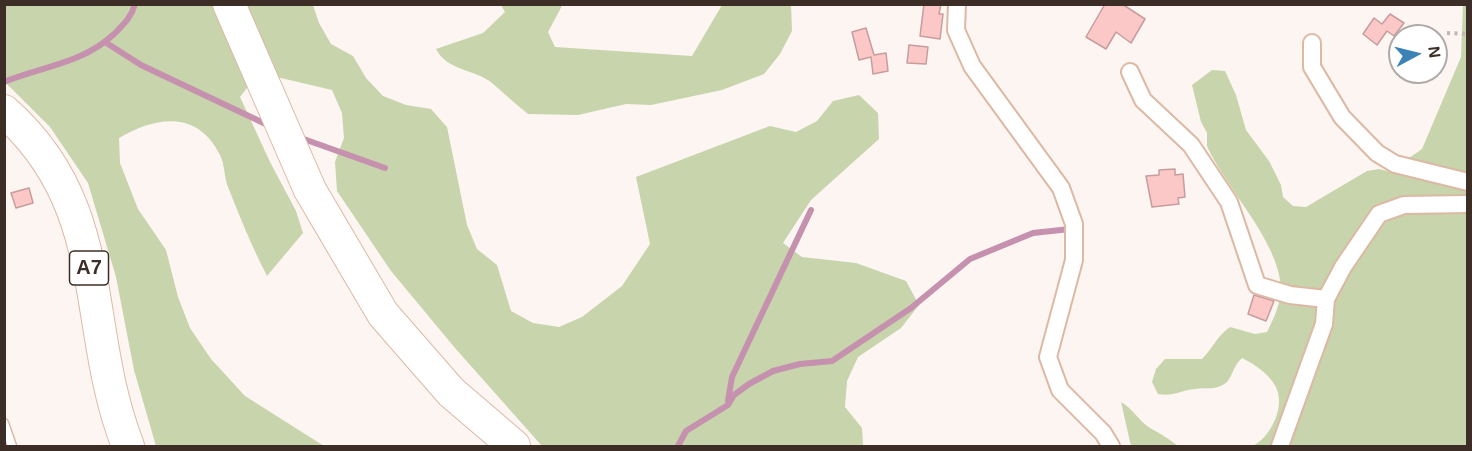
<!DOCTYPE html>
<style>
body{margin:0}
#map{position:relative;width:1472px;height:451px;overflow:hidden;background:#fdf5f1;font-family:Arial,sans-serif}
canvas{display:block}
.frame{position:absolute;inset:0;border:6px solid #3c2e26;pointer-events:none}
.north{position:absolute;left:1388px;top:24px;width:60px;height:60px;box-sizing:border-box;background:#fff;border:2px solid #b1aba8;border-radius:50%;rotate:83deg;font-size:16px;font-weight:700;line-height:24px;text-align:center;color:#3c2e26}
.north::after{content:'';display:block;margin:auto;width:21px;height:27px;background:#3b82b7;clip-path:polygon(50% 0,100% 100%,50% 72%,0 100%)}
</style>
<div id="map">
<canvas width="1472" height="451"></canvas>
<div class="frame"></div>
<div class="north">N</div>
</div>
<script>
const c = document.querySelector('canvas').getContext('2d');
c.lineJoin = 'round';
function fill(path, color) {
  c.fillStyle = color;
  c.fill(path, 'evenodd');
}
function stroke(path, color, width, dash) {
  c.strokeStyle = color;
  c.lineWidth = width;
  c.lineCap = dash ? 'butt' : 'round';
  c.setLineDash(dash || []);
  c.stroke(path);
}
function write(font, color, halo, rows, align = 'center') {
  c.font = font + ' Arial,sans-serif';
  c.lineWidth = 5;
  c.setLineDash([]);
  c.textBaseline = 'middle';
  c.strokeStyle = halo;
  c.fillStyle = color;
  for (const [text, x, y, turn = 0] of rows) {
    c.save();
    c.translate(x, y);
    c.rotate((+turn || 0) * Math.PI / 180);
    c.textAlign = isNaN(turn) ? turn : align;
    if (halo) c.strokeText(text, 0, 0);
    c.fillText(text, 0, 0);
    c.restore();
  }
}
fill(new Path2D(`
 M563 4 548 32 555 47 692 56 722 5H791L792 31 780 54 764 74 722 90 651 105 626 104 578 115 528 114C515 104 504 93 492 83 475 69 447 71 436 49L483 33 505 12 501 5Z
 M4 5H313L319 23 331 44 353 56 366 78 383 96 406 105 431 109 447 127 467 225 477 249 497 265 511 311 533 323 559 327 582 317 622 286 650 244 636 177 770 126 796 132 817 121 833 101 859 95 878 113 879 139 811 200 783 243 802 257 856 263 906 281 919 305 901 328 858 357 847 381 845 407 862 428 863 446H542L455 348 391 271 337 191 335 162 344 138 342 113 332 90 281 78 256 76 240 97 270 162 296 211 303 233 267 276C252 247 240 217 228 187 224 177 225 165 220 155 198 110 156 116 119 138L120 163 138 209 166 250 178 297 190 328 211 359 245 396 324 446H156L134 370 116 277 88 183 50 127 5 82Z
 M1463 5H1467V176L1419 165 1409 158 1422 149 1461 57Z
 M1212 70 1225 71 1236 95 1246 130 1269 161 1281 185 1283 197 1293 206 1306 207 1367 171 1379 169 1467 191V446H1253C1272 436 1289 401 1272 381 1265 371 1252 363 1242 358 1233 366 1233 375 1227 382 1217 391 1207 387 1195 389 1181 390 1173 397 1158 394L1152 382 1156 369 1165 359H1202C1214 347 1216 337 1230 327L1255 334 1267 332C1274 318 1281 303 1281 288 1279 241 1226 189 1207 146V133L1201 122 1192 85Z
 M1121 402C1133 409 1139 421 1150 428 1161 434 1169 439 1178 446H1131Z`), '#c7d4ac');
stroke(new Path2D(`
 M105 42 141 65 272 127
 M4 82C43 66 82 64 114 34 124 24 131 18 135 4
 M298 137 385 168
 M728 401 732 377 811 210
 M678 446 686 431 728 405 734 395 749 384 773 371 800 364 832 361 911 308 970 259 1033 233 1070 229`), '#c691ae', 6);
const building = new Path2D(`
 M924 4H941L939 14H943L940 39 920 36Z
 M1105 4H1122L1145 19 1131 43 1116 32 1106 49 1086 37Z
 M1390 14 1404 23 1394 36 1387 31 1377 45 1363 34 1374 18 1382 24Z
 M866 28 874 55 886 53 888 71 873 74 871 57 859 60 852 32Z
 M909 45 928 47 926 64 907 63Z
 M1175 169V175L1183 174 1185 197 1178 198 1179 204 1152 207 1146 176 1159 175V170Z
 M29 188 33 203 16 208 11 193Z
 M1254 295 1274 301 1266 321 1248 314Z`);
fill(building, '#fbc8c7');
stroke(building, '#c69d9c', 1.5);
const lane = new Path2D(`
 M4 423 12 446`);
const street = new Path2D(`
 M957 4 956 30 972 66 1061 188 1074 224V260L1048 357 1060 390 1103 433 1111 446
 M1312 43V67L1342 117 1377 153 1395 164 1468 182
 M1130 72 1143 100 1191 145 1229 202 1257 285 1290 295 1326 299
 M1280 446 1324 324 1326 299 1343 267 1379 214 1404 205 1468 204`);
const highway = new Path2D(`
 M229 4 310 190 383 314 451 392 514 446
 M4 111C113 207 81 326 128 446`);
stroke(lane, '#dcb9a4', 11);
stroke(street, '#dcb9a4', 20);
stroke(highway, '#dcb9a4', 34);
stroke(new Path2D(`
 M1447 33 1468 34`), '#c0b7b1', 4, [3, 4.5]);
stroke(lane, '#fff', 8);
stroke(street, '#fff', 16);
stroke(highway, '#fff', 32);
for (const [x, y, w] of [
 [89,268,39]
]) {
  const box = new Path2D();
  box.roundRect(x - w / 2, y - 17, w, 34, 4.5);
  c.fillStyle = '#fff';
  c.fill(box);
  stroke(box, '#3c2e26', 1.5);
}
write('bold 20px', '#3c2e26', null, [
 ["A7",89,268]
]);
</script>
